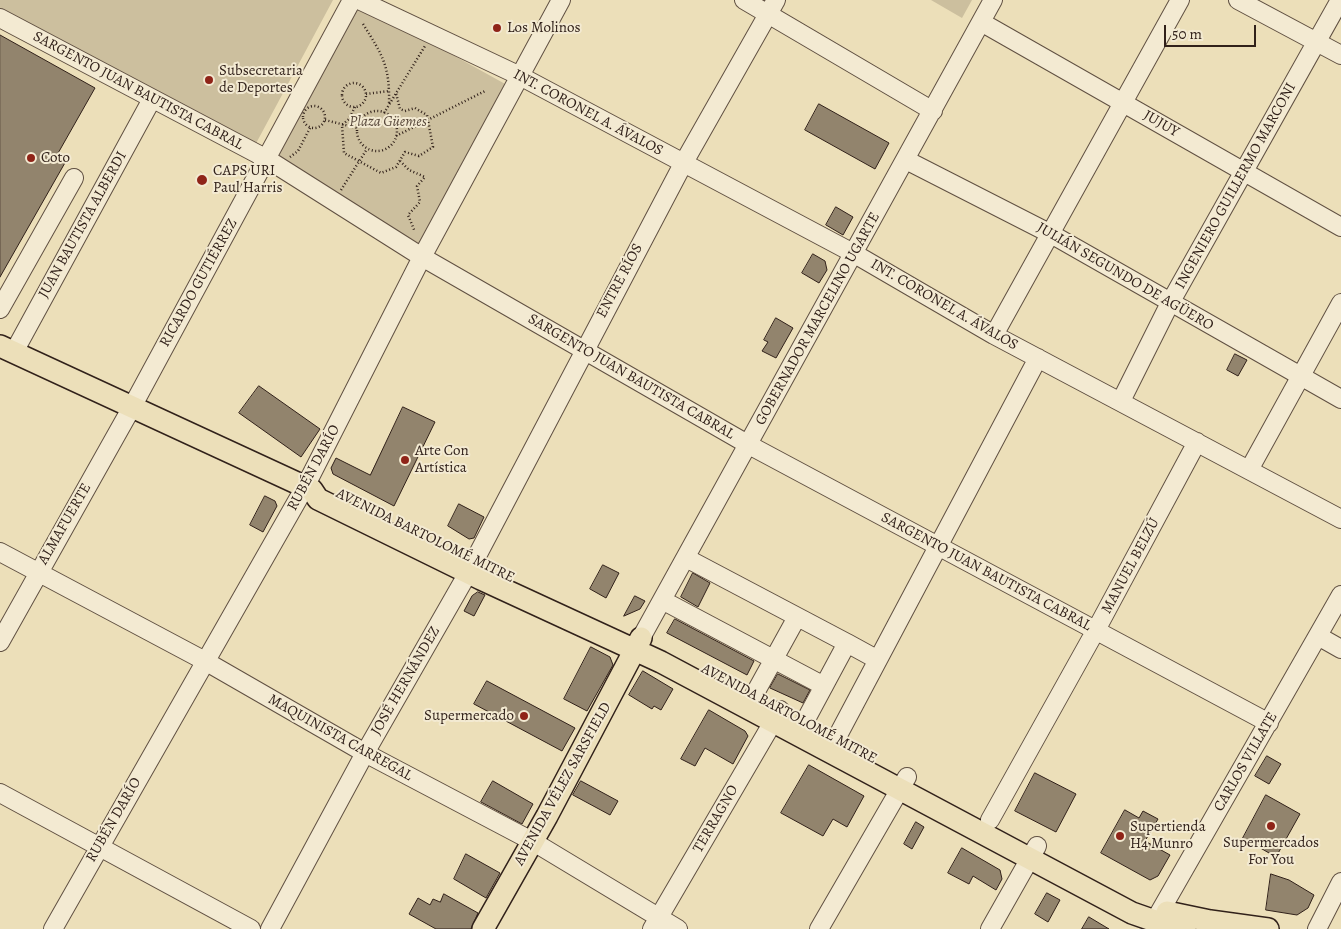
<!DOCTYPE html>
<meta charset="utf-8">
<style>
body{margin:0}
#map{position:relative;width:1341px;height:929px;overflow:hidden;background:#ecdfb9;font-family:Alegreya,serif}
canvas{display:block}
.scale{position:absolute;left:1164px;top:25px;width:92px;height:22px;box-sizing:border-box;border:2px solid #31211a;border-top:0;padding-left:6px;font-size:15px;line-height:18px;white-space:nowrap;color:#31211a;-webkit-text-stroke:4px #f3ead2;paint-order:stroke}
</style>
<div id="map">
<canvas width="1341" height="929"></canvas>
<div class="scale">50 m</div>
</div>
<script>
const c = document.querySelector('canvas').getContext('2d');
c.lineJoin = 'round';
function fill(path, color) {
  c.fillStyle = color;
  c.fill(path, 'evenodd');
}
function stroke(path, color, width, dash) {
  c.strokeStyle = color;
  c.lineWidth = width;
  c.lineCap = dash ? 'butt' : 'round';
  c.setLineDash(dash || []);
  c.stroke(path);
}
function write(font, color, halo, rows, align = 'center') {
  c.font = font + ' Alegreya,serif';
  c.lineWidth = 4;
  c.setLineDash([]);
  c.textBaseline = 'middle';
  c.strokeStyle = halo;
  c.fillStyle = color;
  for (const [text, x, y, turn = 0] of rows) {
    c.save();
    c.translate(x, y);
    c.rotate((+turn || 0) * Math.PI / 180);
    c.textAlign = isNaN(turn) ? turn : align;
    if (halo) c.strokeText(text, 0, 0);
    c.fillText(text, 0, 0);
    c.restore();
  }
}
fill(new Path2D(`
 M0 0H333L253 149 0 10Z
 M931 0H972L962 18Z
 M357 2 507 85 419 243 269 160Z`), '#ccbf9e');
const building = new Path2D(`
 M0 35 95 88 57 155 66 161 0 277Z
 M819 104 889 143 875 169 805 130Z
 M836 207 853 217 843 235 826 225Z
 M813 254 825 261 827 270 819 283 802 273Z
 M776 318 793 328 776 358 762 351 768 342 764 340Z
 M1235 354 1247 360 1238 376 1227 370Z
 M259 386 320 429 301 457 239 413Z
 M403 407 435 422 394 506 333 474 331 468 336 458 370 475Z
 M265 496 275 501 277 506 263 532 250 525Z
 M459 504 484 517 474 538 469 539 448 526Z
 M603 565 619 573 606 598 590 589Z
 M693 573 710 583 698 607 681 597Z
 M478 592 485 595 474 616 464 611 472 596Z
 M635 596 645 601 640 609 624 616Z
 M675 619 754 661 747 675 667 633Z
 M591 647 610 657 613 665 587 711 564 699Z
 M643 671 673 689 661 710 654 706 652 709 629 695Z
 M778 674 810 690 803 703 770 688Z
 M487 681 575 728 562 751 474 704Z
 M709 710 745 731 748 736 733 764 705 748 695 766 681 759Z
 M1267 756 1281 764 1269 784 1255 776Z
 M809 765 864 796 847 827 833 819 823 836 781 813Z
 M1035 773 1076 794 1056 832 1015 811Z
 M493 781 533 804 522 824 481 802Z
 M581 781 618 801 610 815 573 795Z
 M1266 795 1300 814 1276 857 1243 838Z
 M1125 810 1139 818 1143 811 1158 819 1145 841 1170 855 1158 876 1150 880 1101 853Z
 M916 822 924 827 912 849 904 844Z
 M962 848 1000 870 1002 879 996 890 973 876 969 884 948 873Z
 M466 854 500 873 486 898 454 879Z
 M1271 874 1289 880 1314 895 1308 908 1297 915 1266 910Z
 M1047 893 1060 900 1048 922 1035 914Z
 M444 894 478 913 471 929H436L409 914 418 898 430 905 433 899 440 902Z
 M1089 917 1109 929H1082Z`);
fill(building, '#92846d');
stroke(building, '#31211a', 1);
const minor = new Path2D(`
 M359 0 520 76 853 253 994 335 1341 519
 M744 0 933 111
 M1238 0 1341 55
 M0 18 267 159 422 257 749 445 1269 723
 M981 22 1341 227
 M906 160 1051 234 1341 399
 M0 309 74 178
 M994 335 1180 0
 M14 352 152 99
 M1121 401 1170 303 1340 0
 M1249 470 1341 303
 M0 552 205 661 365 753 532 841 678 929
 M686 558 847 643 804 723
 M662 600 824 686
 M1318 636 1341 649
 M641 638 993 0
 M0 642 132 407 352 0
 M847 643 878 660
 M754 695 797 617
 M836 739 1038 358
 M0 793 251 929
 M990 820 1096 630 1197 442
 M1154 922 1341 595
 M53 929 305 487 422 257 561 0
 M270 929 365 753 468 573 683 164 776 0
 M652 929 780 710
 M819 929 907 777
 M990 929 1037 846
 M1317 929 1341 882`);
const major = new Path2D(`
 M0 346 312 490 318 499 481 579 661 662 1132 913 1172 927 1185 929
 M1167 912 1210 921 1268 929
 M483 929 547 816 641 638`);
stroke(minor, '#605042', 20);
stroke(major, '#31211a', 24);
stroke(new Path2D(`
 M363 24C383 56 390 66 389 105
 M342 95a12 12 0 1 1 24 0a12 12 0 1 1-24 0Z
 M366 94 389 91
 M303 117a11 11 0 1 1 22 0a11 11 0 1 1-22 0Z
 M355 107 349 119 342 125 344 153 381 173 396 167 405 152 419 156 433 147 427 115 415 108 405 111 400 109 396 93
 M357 131a20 20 0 1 1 40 0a20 20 0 1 1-40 0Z
 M384 113 425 46
 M325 120 357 128
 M396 136 485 91
 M290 157 298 151 310 128
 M400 161 409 170 425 177 417 186 420 202 408 215 415 232
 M341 190 367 149`), '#31211a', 2.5, [1, 2.5]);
stroke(minor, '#f3ead2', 18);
stroke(major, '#ecdfb9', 21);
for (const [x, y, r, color] of [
 [497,28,5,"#8f2418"],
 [209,80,5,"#8f2418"],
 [31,158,5,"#8f2418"],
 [202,180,6,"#8f2418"],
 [405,460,5,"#8f2418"],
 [524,716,5,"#8f2418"],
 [1271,826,5,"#8f2418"],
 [1120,836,5,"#8f2418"]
]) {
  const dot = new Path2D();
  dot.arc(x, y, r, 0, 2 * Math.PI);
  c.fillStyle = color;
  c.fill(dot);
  stroke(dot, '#f3ead2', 2);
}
write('15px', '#31211a', '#f3ead2', [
 ["Los Molinos",507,28],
 ["Subsecretaria",219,71],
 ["de Deportes",219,88],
 ["Coto",41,158],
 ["CAPS URI",213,171],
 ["Paul Harris",213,188],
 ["Arte Con",415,451],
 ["Artística",415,468],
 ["Supermercado",514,716,"right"],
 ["Supertienda",1130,827],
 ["H4 Munro",1130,844],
 ["Supermercados",1271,843,"center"],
 ["For You",1271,860,"center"]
], 'left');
write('15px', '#31211a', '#f3ead2', [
 ["SARGENTO JUAN BAUTISTA CABRAL",138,91,28],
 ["INT. CORONEL A. ÁVALOS",588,113,28],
 ["JUJUY",1161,124,30],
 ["INGENIERO GUILLERMO MARCONI",1236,186,-61],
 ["JUAN BAUTISTA ALBERDI",83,225,-61],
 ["JULIÁN SEGUNDO DE AGÜERO",1125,277,30],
 ["ENTRE RÍOS",620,281,-62],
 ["RICARDO GUTIÉRREZ",199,283,-61],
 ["INT. CORONEL A. ÁVALOS",944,305,30],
 ["GOBERNADOR MARCELINO UGARTE",818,319,-61],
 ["SARGENTO JUAN BAUTISTA CABRAL",631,377,30],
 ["RUBÉN DARÍO",314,468,-62],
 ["ALMAFUERTE",65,524,-60],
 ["AVENIDA BARTOLOMÉ MITRE",425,536,26],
 ["MANUEL BELZÚ",1131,566,-62],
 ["SARGENTO JUAN BAUTISTA CABRAL",986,572,28],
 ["JOSÉ HERNÁNDEZ",406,681,-60],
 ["AVENIDA BARTOLOMÉ MITRE",789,714,28],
 ["MAQUINISTA CARREGAL",340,738,29],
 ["CARLOS VILLATE",1246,762,-60],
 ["AVENIDA VÉLEZ SARSFIELD",563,784,-61],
 ["TERRAGNO",716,819,-60],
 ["RUBÉN DARÍO",114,820,-60]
]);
write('italic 15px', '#58483b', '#f3ead2', [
 ["Plaza Güemes",388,122]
]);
</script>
